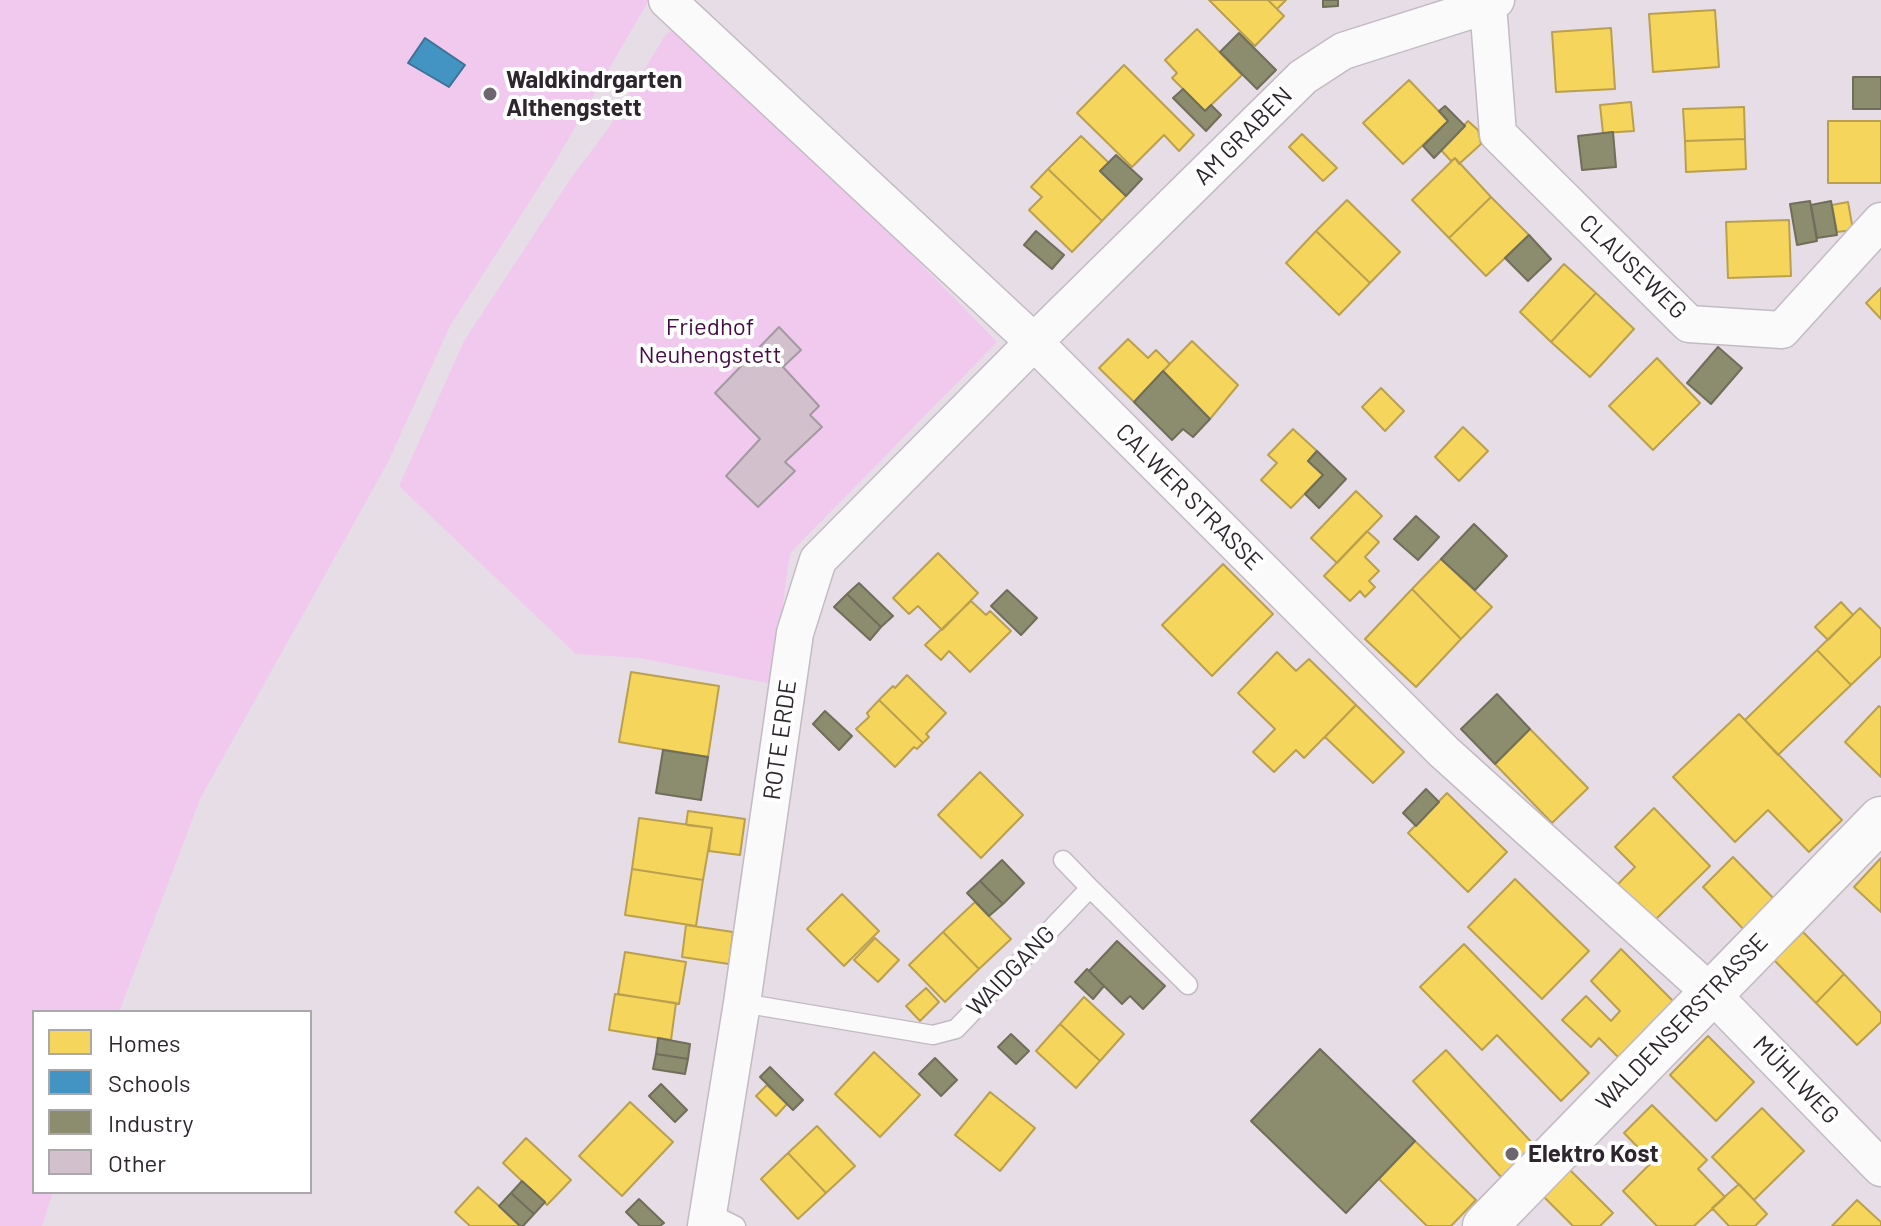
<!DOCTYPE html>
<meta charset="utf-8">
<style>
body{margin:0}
#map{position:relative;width:1881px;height:1226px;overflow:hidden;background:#e7dde6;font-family:Barlow,sans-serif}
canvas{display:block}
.legend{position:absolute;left:32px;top:1010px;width:280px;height:184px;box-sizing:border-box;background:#fff;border:2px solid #aba8ab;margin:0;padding:10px 14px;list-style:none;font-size:24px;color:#2d262d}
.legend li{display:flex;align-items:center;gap:16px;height:40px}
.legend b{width:40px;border:2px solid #aba8ab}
</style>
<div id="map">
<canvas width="1881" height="1226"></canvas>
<ul class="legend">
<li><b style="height:22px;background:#f6d55c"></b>Homes</li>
<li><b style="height:22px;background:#4393c3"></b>Schools</li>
<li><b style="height:22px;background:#8c8c6e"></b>Industry</li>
<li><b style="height:22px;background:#d3c0cd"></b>Other</li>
</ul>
</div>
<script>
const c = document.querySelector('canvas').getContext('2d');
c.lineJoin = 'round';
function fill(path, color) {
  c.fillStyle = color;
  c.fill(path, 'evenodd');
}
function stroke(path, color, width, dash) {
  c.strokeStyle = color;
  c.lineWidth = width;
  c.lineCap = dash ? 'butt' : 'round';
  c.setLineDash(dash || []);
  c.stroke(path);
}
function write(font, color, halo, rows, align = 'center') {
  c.font = font + ' Barlow,sans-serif';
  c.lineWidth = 8;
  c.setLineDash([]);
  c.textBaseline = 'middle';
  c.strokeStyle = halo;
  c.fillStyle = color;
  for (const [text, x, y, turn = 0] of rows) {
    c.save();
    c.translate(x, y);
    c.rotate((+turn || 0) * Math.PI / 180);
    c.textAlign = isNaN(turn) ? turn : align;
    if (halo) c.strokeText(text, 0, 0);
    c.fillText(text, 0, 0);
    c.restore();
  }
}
fill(new Path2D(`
 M0 0H649L555 162 450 326 387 464 201 797 119 1012H34V1192H53L42 1226H0Z
 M678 27 811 152 997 342 790 553 772 684 639 658 576 654 399 486 464 341 571 178 608 129 666 34Z`), '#f1c9ef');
const homes = new Path2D(`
 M1209 0H1268L1284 16 1255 46Z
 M1268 0H1286L1277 9Z
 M1715 10 1719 67 1653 72 1649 14Z
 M1611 28 1615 89 1556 92 1552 32Z
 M1197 29 1242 75 1205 111 1172 78 1177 73 1165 60Z
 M1124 65 1194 135 1179 151 1164 135 1132 167 1077 113Z
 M1409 80 1448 121 1403 164 1363 123Z
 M1631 102 1634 131 1603 133 1600 105Z
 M1744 107 1745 139 1685 141 1683 109Z
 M1468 121 1478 130 1481 144 1459 164 1455 158 1451 161 1441 150Z
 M1828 121H1881V183H1828Z
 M1302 134 1337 168 1323 181 1289 147Z
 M1081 136 1109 163 1100 171 1126 196 1102 221 1048 169Z
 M1745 139 1746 169 1686 172 1685 141Z
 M1455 158 1491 197 1449 238 1412 200Z
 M1048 169 1102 221 1072 252 1029 210 1042 197 1031 187Z
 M1491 197 1529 235 1486 276 1449 238Z
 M1347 200 1400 252 1370 283 1316 231Z
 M1848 202 1853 230 1837 232 1832 205Z
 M1789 220 1791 276 1728 278 1726 222Z
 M1316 231 1370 283 1339 315 1286 263Z
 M1564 264 1596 293 1551 342 1520 312Z
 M1881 288V319L1866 303Z
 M1596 293 1634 329 1590 377 1551 342Z
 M1128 339 1148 358 1156 350 1170 364 1134 402 1099 368Z
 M1192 341 1238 385 1210 419 1163 371Z
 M1657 358 1700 403 1653 450 1609 406Z
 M1381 388 1404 411 1385 431 1362 407Z
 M1463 427 1488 451 1459 481 1435 457Z
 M1293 429 1317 451 1308 461 1323 475 1291 508 1261 480 1277 463 1268 455Z
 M1356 491 1382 516 1337 563 1311 538Z
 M1367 531 1379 542 1365 557 1379 571 1369 581 1375 587 1365 597 1360 591 1350 601 1324 576Z
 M938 553 978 593 942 630 918 606 909 614 893 598Z
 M1441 559 1492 607 1461 639 1412 589Z
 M1223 564 1273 614 1212 676 1162 625Z
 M1412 589 1461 639 1416 687 1365 639Z
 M971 601 986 615 990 611 1011 631 970 672 949 651 941 660 925 645Z
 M1841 602 1853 615 1828 640 1815 627Z
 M1860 608 1881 629V656L1851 685 1817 650Z
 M1817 650 1851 685 1778 755 1745 720Z
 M1277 652 1296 671 1309 659 1356 705 1304 758 1296 750 1274 772 1253 752 1275 729 1238 693Z
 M631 672 719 686 708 757 619 742Z
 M907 675 946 713 926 734 929 737 923 743 879 700 893 686 895 688Z
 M879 700 923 743 917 749 914 747 895 767 856 729 869 717 867 713Z
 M1356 705 1404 752 1373 783 1325 737Z
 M1879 706 1881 708V777L1845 742Z
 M1739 714 1842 820 1809 852 1768 810 1735 842 1673 777Z
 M1530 729 1588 788 1552 823 1495 764Z
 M980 772 1023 815 981 858 938 815Z
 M1447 793 1507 852 1468 892 1408 833Z
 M1654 808 1710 866 1652 923 1616 886 1635 867 1615 847Z
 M688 811 745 819 740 855 709 851 712 828 686 825Z
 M639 818 712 828 703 880 632 869Z
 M1733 857 1779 904 1748 934 1703 887Z
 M1881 858V912L1854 887Z
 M632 869 703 880 696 926 625 915Z
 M1515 879 1589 951 1542 999 1468 927Z
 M842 894 879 931 844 966 807 929Z
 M975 902 1011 939 979 969 943 932Z
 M686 925 733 932 729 964 682 957Z
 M943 932 979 969 945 1002 909 965Z
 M1803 932 1844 974 1816 1003 1774 960Z
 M875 938 899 960 878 982 854 960Z
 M1464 944 1589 1073 1561 1101 1497 1035 1482 1050 1420 987Z
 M1621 949 1677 1005 1622 1061 1599 1038 1591 1047 1562 1020 1586 996 1611 1021 1620 1011 1591 981Z
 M625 952 686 962 679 1004 618 994Z
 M1844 974 1881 1013V1022L1857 1045 1816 1003Z
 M926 988 939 1002 920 1021 906 1006Z
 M615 994 676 1003 671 1040 609 1030Z
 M1084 997 1124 1034 1100 1061 1060 1024Z
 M1060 1024 1100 1061 1076 1088 1036 1051Z
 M1708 1036 1754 1082 1716 1121 1670 1075Z
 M1446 1050 1535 1146 1501 1177 1413 1081Z
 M874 1052 920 1095 880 1137 835 1094Z
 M767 1085 787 1104 776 1116 756 1096Z
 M990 1092 1035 1128 1000 1171 955 1135Z
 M630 1102 673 1142 622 1196 579 1156Z
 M1652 1105 1707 1160 1698 1169 1725 1197 1694 1226H1657L1623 1191 1652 1162 1624 1133Z
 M1762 1108 1804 1151 1754 1200 1712 1157Z
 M817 1126 855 1166 826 1193 788 1153Z
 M526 1138 571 1180 547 1205 503 1163Z
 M1415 1141 1476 1200 1451 1226H1427L1379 1179Z
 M788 1153 826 1193 798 1219 761 1179Z
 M1569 1169 1613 1213 1600 1226H1573L1542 1195Z
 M1739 1184 1767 1214 1755 1226H1729L1712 1208Z
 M478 1187 499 1206 520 1226H470L455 1212Z
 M1857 1200 1881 1222V1226H1832Z`);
fill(homes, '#f6d55c');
stroke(homes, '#baa04e', 2);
const schools = new Path2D(`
 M425 38 465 65 449 87 408 63Z`);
fill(schools, '#4393c3');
stroke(schools, '#3c7296', 2);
const industry = new Path2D(`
 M1323 0H1338V6L1323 7Z
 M1239 33 1276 70 1257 89 1220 52Z
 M1853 77H1881V109H1853Z
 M1183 89 1205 111 1211 105 1221 115 1206 131 1173 98Z
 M1445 106 1465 126 1434 158 1423 146 1448 121 1439 111Z
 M1613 132 1616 167 1582 170 1578 136Z
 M1116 155 1142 179 1126 196 1100 171Z
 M1810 201 1817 241 1797 245 1790 204Z
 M1831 201 1837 235 1817 238 1811 205Z
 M1036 231 1064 255 1052 269 1024 245Z
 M1529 235 1551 259 1528 281 1505 258Z
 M1718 347 1742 368 1711 404 1687 383Z
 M1163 371 1210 419 1193 437 1183 429 1172 440 1134 402Z
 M1317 451 1346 479 1319 508 1305 494 1323 475 1308 461Z
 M1416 516 1439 537 1418 560 1394 539Z
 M1474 524 1507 556 1475 590 1441 559Z
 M859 583 893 616 881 627 847 594Z
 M1007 590 1037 618 1021 635 991 606Z
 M847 594 881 627 870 640 834 607Z
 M1497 694 1530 729 1495 764 1461 729Z
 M825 711 852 736 839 750 813 724Z
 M663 750 708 757 701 800 656 793Z
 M1426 789 1439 802 1416 826 1403 813Z
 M1002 860 1024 883 1003 904 980 881Z
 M980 881 1003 904 989 916 967 893Z
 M1117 941 1165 986 1143 1009 1130 996 1122 1004 1089 971Z
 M1087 969 1104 986 1093 999 1075 982Z
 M1011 1034 1029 1051 1016 1064 998 1047Z
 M658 1038 690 1044 688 1059 656 1054Z
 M1320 1049 1415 1141 1346 1213 1251 1121Z
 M656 1054 688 1059 685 1074 653 1069Z
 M935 1058 957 1080 941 1096 919 1074Z
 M770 1067 803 1100 793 1110 760 1077Z
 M661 1084 687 1110 675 1122 649 1096Z
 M522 1181 545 1202 534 1214 511 1193Z
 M511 1193 534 1214 523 1226H520L499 1206Z
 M639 1199 664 1223 660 1226H640L626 1212Z`);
fill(industry, '#8c8c6e');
stroke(industry, '#706d5a', 2);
const building = new Path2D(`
 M779 327 801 350 783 367 819 406 810 415 822 427 785 462 795 471 758 507 726 476 760 439 715 393Z`);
fill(building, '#d3c0cd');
stroke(building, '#a29aa0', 2);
const service = new Path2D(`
 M1090 888 1188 985
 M742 1003 933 1035 956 1029 1090 888 1063 860
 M708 1212 736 1226`);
const minor = new Path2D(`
 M667 0 1034 342 1444 752 1711 993 1881 1168
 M1488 5 1498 134 1689 324 1782 330 1881 221
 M706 1226 742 1003 795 633 818 560 1034 342 1303 77 1343 51 1488 5 1496 0`);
const tertiary = new Path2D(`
 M1485 1226 1881 819`);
stroke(service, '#c2bbc2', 21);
stroke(minor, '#c2bbc2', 39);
stroke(tertiary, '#c2bbc2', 47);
stroke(service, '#fbfafb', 18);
stroke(minor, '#fbfafb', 36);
stroke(tertiary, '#fbfafb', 44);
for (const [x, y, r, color] of [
 [490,94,8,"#6e666e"],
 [1512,1154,8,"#6e666e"]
]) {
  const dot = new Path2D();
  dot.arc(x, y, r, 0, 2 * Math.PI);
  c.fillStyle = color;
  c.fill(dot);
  stroke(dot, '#fff', 3);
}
write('bold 24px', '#2d262d', '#fff', [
 ["Waldkindrgarten",506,80],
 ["Althengstett",506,108],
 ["Elektro Kost",1528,1154]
], 'left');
write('24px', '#2d262d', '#fff', [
 ["AM GRABEN",1243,136,-45],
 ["CLAUSEWEG",1633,267,44],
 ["CALWER STRASSE",1189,497,45],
 ["ROTE ERDE",780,740,-82],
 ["WAIDGANG",1011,971,-46],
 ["WALDENSERSTRASSE",1682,1022,-46],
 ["MÜHLWEG",1796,1080,46]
]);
write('24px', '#460c46', '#fff', [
 ["Friedhof",710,327],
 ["Neuhengstett",710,355]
]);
</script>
